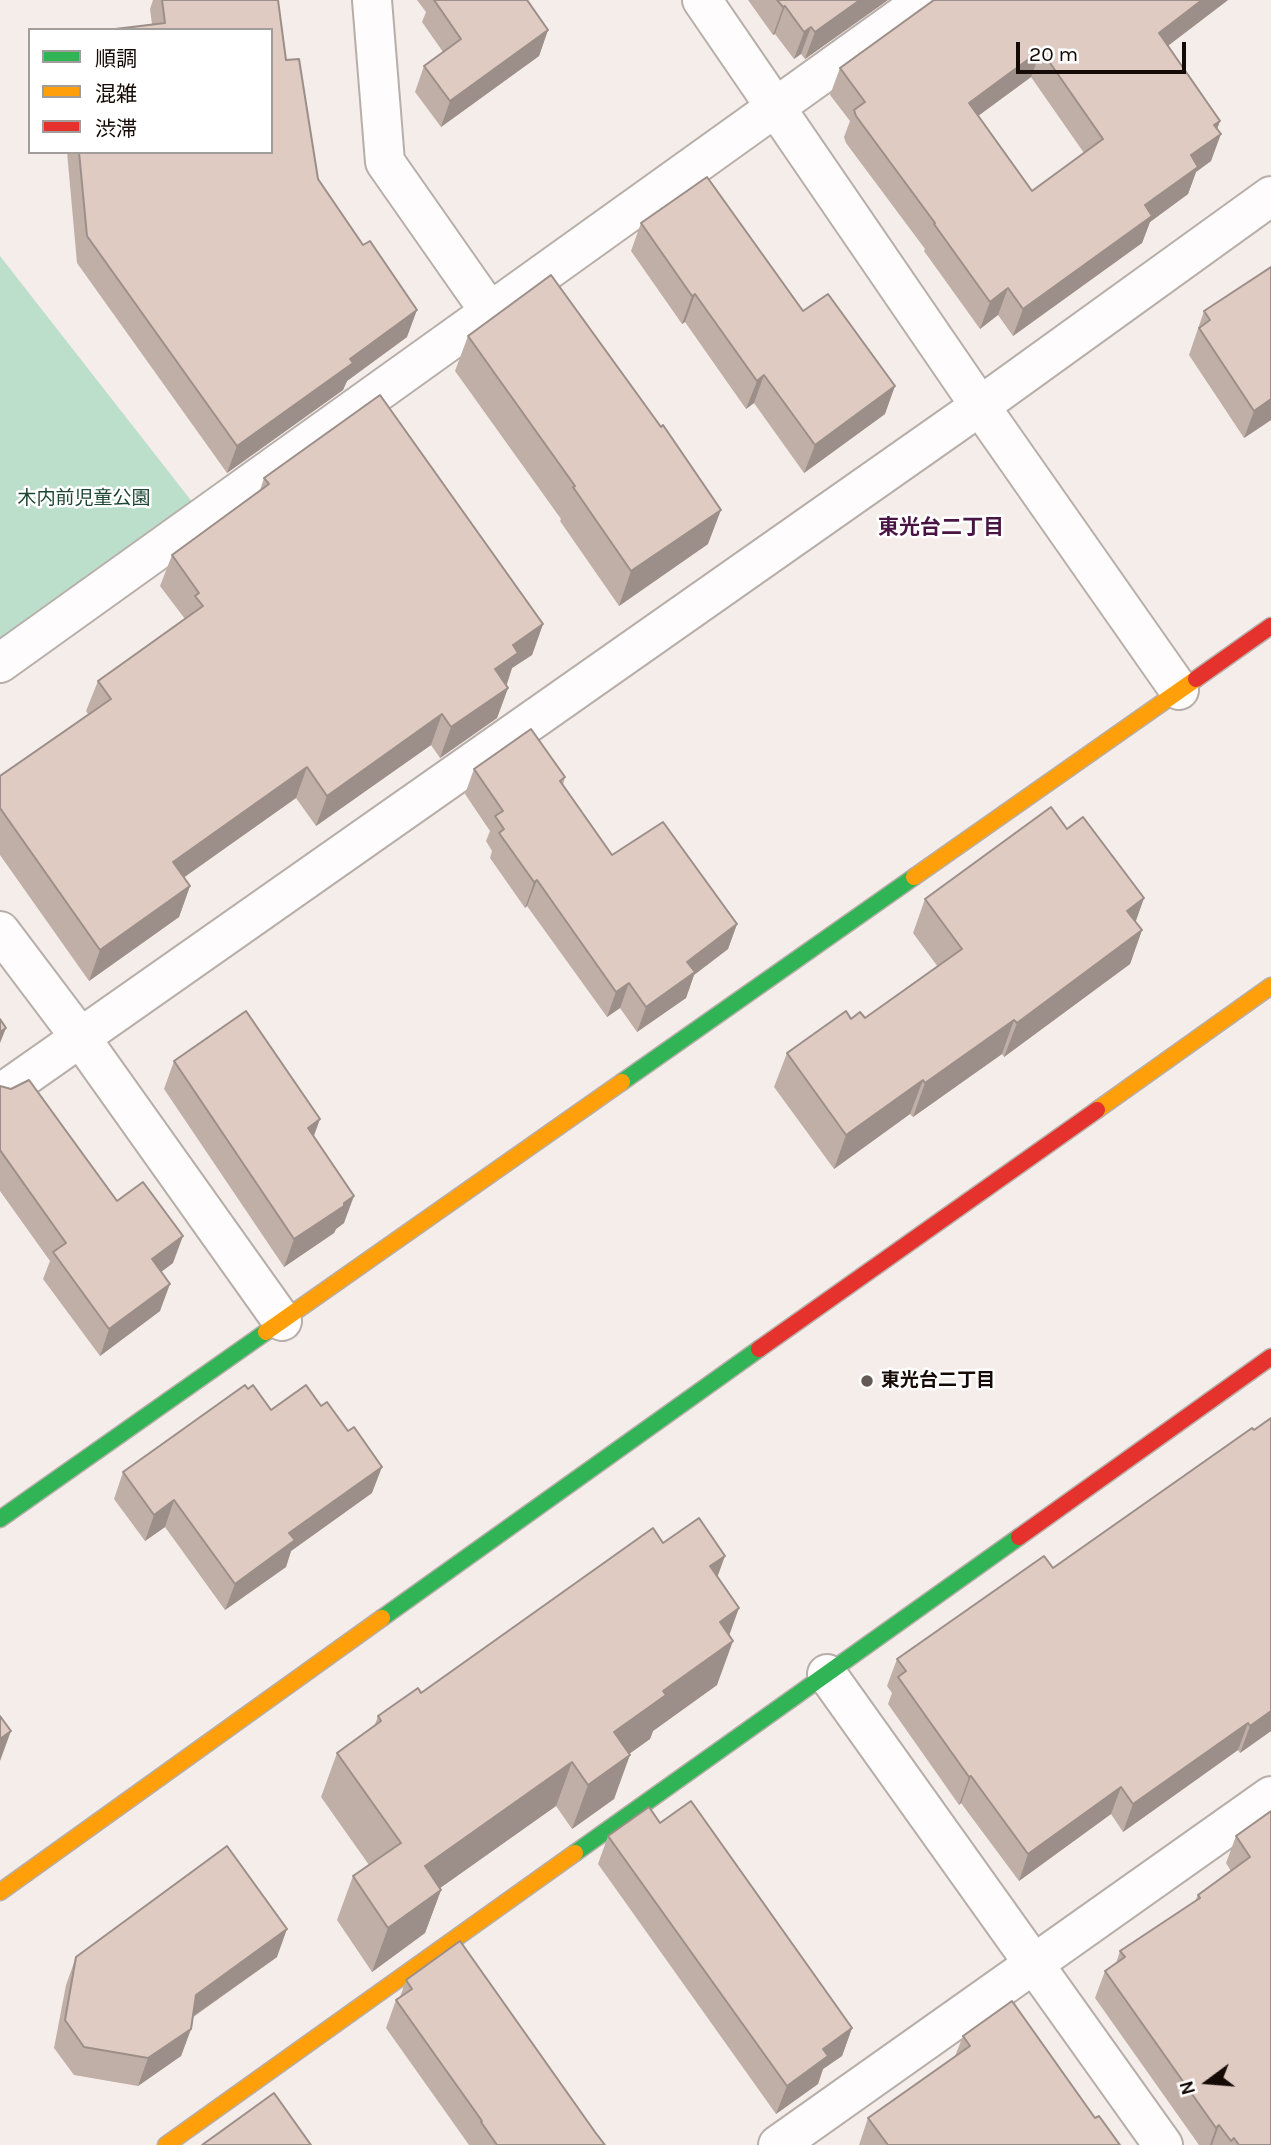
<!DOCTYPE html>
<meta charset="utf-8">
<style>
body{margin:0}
#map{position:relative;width:1271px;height:2145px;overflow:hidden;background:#f5edea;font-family:Karla,"Noto Sans JP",sans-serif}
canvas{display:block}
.legend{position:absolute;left:28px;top:28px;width:245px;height:126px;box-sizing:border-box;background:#fff;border:2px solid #a19d9b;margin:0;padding:9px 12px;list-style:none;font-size:21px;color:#150a05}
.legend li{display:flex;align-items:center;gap:14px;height:35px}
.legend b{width:35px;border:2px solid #a19d9b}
.north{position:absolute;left:1173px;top:2047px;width:70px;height:70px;-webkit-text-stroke:5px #fff;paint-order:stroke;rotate:254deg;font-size:19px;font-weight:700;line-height:28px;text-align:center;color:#150a05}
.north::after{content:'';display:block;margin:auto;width:24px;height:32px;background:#150a05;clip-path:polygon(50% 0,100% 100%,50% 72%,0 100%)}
.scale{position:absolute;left:1016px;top:42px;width:170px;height:32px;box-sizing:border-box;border:4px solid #150a05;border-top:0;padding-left:9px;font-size:21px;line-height:24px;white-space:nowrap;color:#150a05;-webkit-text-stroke:5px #fff;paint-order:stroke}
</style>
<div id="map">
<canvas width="1271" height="2145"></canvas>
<ul class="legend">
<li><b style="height:9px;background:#30b455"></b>順調</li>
<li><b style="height:9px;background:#ff9f0a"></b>混雑</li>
<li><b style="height:9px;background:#e5322d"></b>渋滞</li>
</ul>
<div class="north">N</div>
<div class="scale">20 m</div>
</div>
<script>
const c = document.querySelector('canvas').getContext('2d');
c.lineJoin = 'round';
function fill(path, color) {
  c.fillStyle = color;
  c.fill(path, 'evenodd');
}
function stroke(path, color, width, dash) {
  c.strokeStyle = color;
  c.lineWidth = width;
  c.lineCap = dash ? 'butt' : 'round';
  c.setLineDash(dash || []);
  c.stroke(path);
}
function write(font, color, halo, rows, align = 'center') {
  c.font = font + ' Karla,"Noto Sans JP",sans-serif';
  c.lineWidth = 5;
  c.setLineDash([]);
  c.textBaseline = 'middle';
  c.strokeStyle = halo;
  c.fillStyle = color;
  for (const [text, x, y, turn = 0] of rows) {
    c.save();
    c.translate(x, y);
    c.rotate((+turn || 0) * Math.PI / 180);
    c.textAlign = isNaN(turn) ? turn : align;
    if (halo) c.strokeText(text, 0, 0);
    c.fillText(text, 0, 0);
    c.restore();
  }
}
fill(new Path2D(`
 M0 256 204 517 0 663Z`), '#bcdfcc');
const street = new Path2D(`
 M372 0 385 162 490 312
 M702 0 980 406 1179 690
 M0 663 925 0
 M0 931 80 1037 282 1321
 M0 1094 980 406 1271 196
 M827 1674 1163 2145
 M778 2145 1271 1796`);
const fast = new Path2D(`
 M622 1082 914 877
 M0 1519 266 1332
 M382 1618 759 1349
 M575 1853 1019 1537`);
const slow = new Path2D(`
 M914 877 1196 679
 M1097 1110 1271 986
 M266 1332 622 1082
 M0 1892 382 1618
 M166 2145 575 1853`);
const jam = new Path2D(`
 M1196 679 1271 626
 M759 1349 1097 1110
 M1019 1537 1271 1357`);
stroke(street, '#b7aea9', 42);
stroke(fast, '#b7aea9', 19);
stroke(slow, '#b7aea9', 19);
stroke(jam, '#b7aea9', 19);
stroke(street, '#fefcfc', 38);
stroke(fast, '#30b455', 16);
stroke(slow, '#ff9f0a', 16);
stroke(jam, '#e5322d', 16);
fill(new Path2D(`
 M153 0H278L286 60 318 179 407 337 347 381 343 390 227 473 77 263 67 152H271L152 24 150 9Z
 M417 0H527L548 30 539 56 441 127 415 92 424 66 443 52 422 22 426 12Z
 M748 0H888L805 59 801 54 794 59 775 34 773 35Z
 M1228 0 1168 46 1220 121 1217 129 1211 161 1196 172 1188 194 1150 222 1142 243 1013 336 998 315 980 329 924 251 925 249 846 143 844 137 850 121 830 95 840 68ZM1031 77 1084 153 1032 191 978 116Z
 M641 223 803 311 885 414 804 473 754 403 746 409 685 322 682 324 631 251Z
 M1271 267V420L1244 438 1189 355 1204 311Z
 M468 336 708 544 619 606 560 521 561 519 455 371Z
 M264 478 543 624 532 655 512 668 506 685 508 688 497 718 440 758 431 745 316 826 296 798 184 877 190 886 179 917 89 981 0 855V776L88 714 86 711 98 681 185 619 160 586 172 555 260 490Z
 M474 769 565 777 563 785 612 855 737 924 728 949 694 975 686 998 637 1032 620 1008 607 1017 527 906 525 908 490 858 492 851 486 841 490 831 465 794Z
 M1067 829 1144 898 1135 922 1142 930 1130 964 1004 1057 1002 1054 913 1117 910 1114 834 1169 774 1087 787 1053 851 1019 865 1018 938 967 913 933 925 899Z
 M174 1061 314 1136 344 1223 336 1229 334 1233 284 1267 164 1089Z
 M0 1086 117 1201 173 1263 161 1272 160 1311 100 1356 43 1279 50 1261 0 1191Z
 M248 1389 271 1410 372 1493 291 1551 286 1567 225 1610 165 1527 145 1541 114 1499 123 1472Z
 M663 1543 718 1577 729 1636 717 1685 653 1731 650 1739 629 1754 614 1799 572 1829 556 1806 440 1888 441 1890 425 1933 372 1972 337 1920 353 1876 369 1865 321 1797 337 1753 374 1727 378 1716 421 1693Z
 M1053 1568 1271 1731 1240 1753 1238 1750 1123 1832 1111 1814 1019 1881 961 1803 959 1805 888 1704 892 1693 887 1686 897 1659Z
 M1271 1811V2145H1199L1095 1998 1105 1971 1116 1963 1120 1951 1195 1901 1198 1895 1231 1871 1226 1863 1236 1836Z
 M660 1823 852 2028 842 2056 823 2069 818 2084 776 2114 598 1864 608 1836Z
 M76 1957H277L192 2018 191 2029 181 2056 138 2086 74 2075 54 2048 66 1985Z
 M406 1980 605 2145H469L386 2028 396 2000 400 1997Z
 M963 2036 1095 2118 1120 2145H859L868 2118 955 2056Z`), '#c0afa7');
fill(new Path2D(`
 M860 0H888L805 59 815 32Z
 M1202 0H1228L1149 60 1159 33Z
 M785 6 775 34 773 35 783 7Z
 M811 27 801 54 794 59 804 32Z
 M548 30 539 56 441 127 450 101Z
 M1041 50 1031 77 959 130 969 103Z
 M1220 121 1213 139 1221 134 1211 161 1196 172 1188 194 1150 222 1142 243 1013 336 1023 309 1145 205 1191 155 1214 125Z
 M1008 288 998 315 980 329 990 302Z
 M695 294 685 322 682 324 692 296Z
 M417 310 407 337 347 381 343 390 227 473 237 446 350 359Z
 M764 375 754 403 746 409 757 381Z
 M895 386 885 414 804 473 815 445Z
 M1271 399V420L1244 438 1254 411Z
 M721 510 708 544 619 606 631 571Z
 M543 624 532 655 512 668 507 684 484 700 495 669 513 645Z
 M508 688 497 718 440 758 451 727Z
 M442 714 431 745 316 826 327 796Z
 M307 767 296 798 162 893 173 862Z
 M537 880 527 906 525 908 534 882Z
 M190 886 179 917 89 981 100 950Z
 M1144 898 1132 932 1127 911Z
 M737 924 728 949 694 975 686 998 637 1032 646 1007 687 962Z
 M1142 930 1130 964 1004 1057 1017 1023Z
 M629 983 620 1008 607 1017 616 992Z
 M1014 1020 1002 1054 913 1117 925 1083Z
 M6 1028 0 1043V1032Z
 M923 1080 910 1114 834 1169 846 1135Z
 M320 1119 310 1147 308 1128Z
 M354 1196 344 1223 336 1229 334 1233 284 1267 294 1239Z
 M183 1236 173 1263 142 1286 152 1259Z
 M170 1284 160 1311 100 1356 109 1329Z
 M382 1467 372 1493 291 1551 286 1567 225 1610 235 1584 289 1533Z
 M174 1500 165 1527 145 1541 154 1515Z
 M725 1556 709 1600 710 1566Z
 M739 1608 725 1647 733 1641 717 1685 653 1731 650 1739 598 1776 614 1732 720 1622Z
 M1271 1711V1731L1240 1753 1250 1726Z
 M1248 1723 1238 1750 1123 1832 1133 1804Z
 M11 1731 0 1761V1739Z
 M630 1755 614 1799 572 1829 588 1785Z
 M572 1762 556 1806 409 1910 425 1866Z
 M971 1776 961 1803 959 1805 969 1777Z
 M1121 1787 1111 1814 1019 1881 1028 1854Z
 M441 1890 425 1933 372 1972 388 1928Z
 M287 1929 277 1957 185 2022 196 1995Z
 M852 2028 842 2056 823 2069 818 2084 776 2114 787 2086 823 2049Z
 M191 2029 181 2056 138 2086 148 2058Z
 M1219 2125 1212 2145H1210L1216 2128Z`), '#9c8e88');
const building = new Path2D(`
 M162 0H278L286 60 299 59 318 179 363 245 370 241 417 310 350 359 353 363 237 446 87 236 79 152H271V30H107L165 23Z
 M434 0H527L548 30 450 101 424 66 461 39Z
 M777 0H860L815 32 811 27 804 32 785 6 783 7Z
 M934 0H1202L1159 33 1220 121 1214 125 1221 134 1191 155 1198 167 1145 205 1152 216 1023 309 1008 288 990 302 934 224 935 223 856 116 854 110 865 102 840 68ZM1041 50 1103 139 1032 191 969 103Z
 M707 177 803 311 828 294 895 386 815 445 764 375 757 381 695 294 692 296 641 223Z
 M1271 267V399L1254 411 1199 328 1210 320 1204 311Z
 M551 275 661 427 663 425 721 510 631 571 573 487 575 486 468 336Z
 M380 395 543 624 513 645 518 653 495 669 508 688 451 727 442 714 327 796 307 767 173 862 190 886 100 950 0 808V776L111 699 98 681 203 606 195 596 199 593 172 555 269 484 264 478Z
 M531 729 565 777 560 781 612 855 663 822 737 924 687 962 695 972 646 1007 629 983 616 992 537 880 534 882 499 833 504 829 495 816 503 811 474 769Z
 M1051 807 1067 829 1083 817 1144 898 1127 911 1142 930 1017 1023 1014 1020 925 1083 923 1080 846 1135 787 1053 846 1011 851 1019 860 1012 865 1018 962 949 925 899Z
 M246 1011 320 1119 308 1128 354 1196 344 1203V1206L294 1239 174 1061Z
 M0 1019 6 1028 0 1032Z
 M29 1080 117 1201 143 1182 183 1236 152 1259 170 1284 109 1329 53 1252 66 1243 0 1150V1086L11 1089Z
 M245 1385 248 1389 253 1385 271 1410 306 1385 321 1406 327 1402 348 1431 354 1427 382 1467 289 1533 295 1540 235 1584 174 1500 154 1515 123 1472Z
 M1271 1418V1711L1250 1726 1248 1723 1133 1804 1121 1787 1028 1854 971 1776 969 1777 898 1677 906 1671 897 1659 1044 1556 1053 1568 1252 1428 1254 1430Z
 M699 1518 725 1556 710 1566 739 1608 720 1622 733 1641 663 1691 666 1695 614 1732 630 1755 588 1785 572 1762 425 1866 441 1890 388 1928 353 1876 401 1843 337 1753 381 1721 378 1716 418 1688 421 1693 653 1528 663 1543Z
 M0 1716 11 1731 0 1739Z
 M691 1801 852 2028 823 2049 828 2056 787 2086 608 1836 649 1807 660 1823Z
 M1271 1811V2145H1239L1234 2138 1231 2141 1219 2125 1216 2128 1105 1971 1125 1957 1120 1951 1200 1898 1198 1895 1250 1857 1236 1836Z
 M227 1846 287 1929 196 1995 191 2029 148 2058 84 2047 65 2020 76 1957Z
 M460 1941 595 2132 605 2145H497L481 2122 482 2121 396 2000 412 1989 406 1980Z
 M1012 2001 1095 2118 1099 2116 1120 2145H888L868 2118 970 2046 963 2036Z
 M274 2093 311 2145H202Z`);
fill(building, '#dfcbc2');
stroke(building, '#9c8e88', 2);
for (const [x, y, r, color] of [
 [867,1381,7,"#635955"]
]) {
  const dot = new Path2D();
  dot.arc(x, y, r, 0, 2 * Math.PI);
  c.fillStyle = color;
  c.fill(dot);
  stroke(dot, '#fff', 2.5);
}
write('19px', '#1c4634', '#fff', [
 ["木内前児童公園",84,499]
]);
write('bold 19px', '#150a05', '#fff', [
 ["東光台二丁目",881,1381]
], 'left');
write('bold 21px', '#471443', '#fff', [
 ["東光台二丁目",941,528]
]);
</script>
